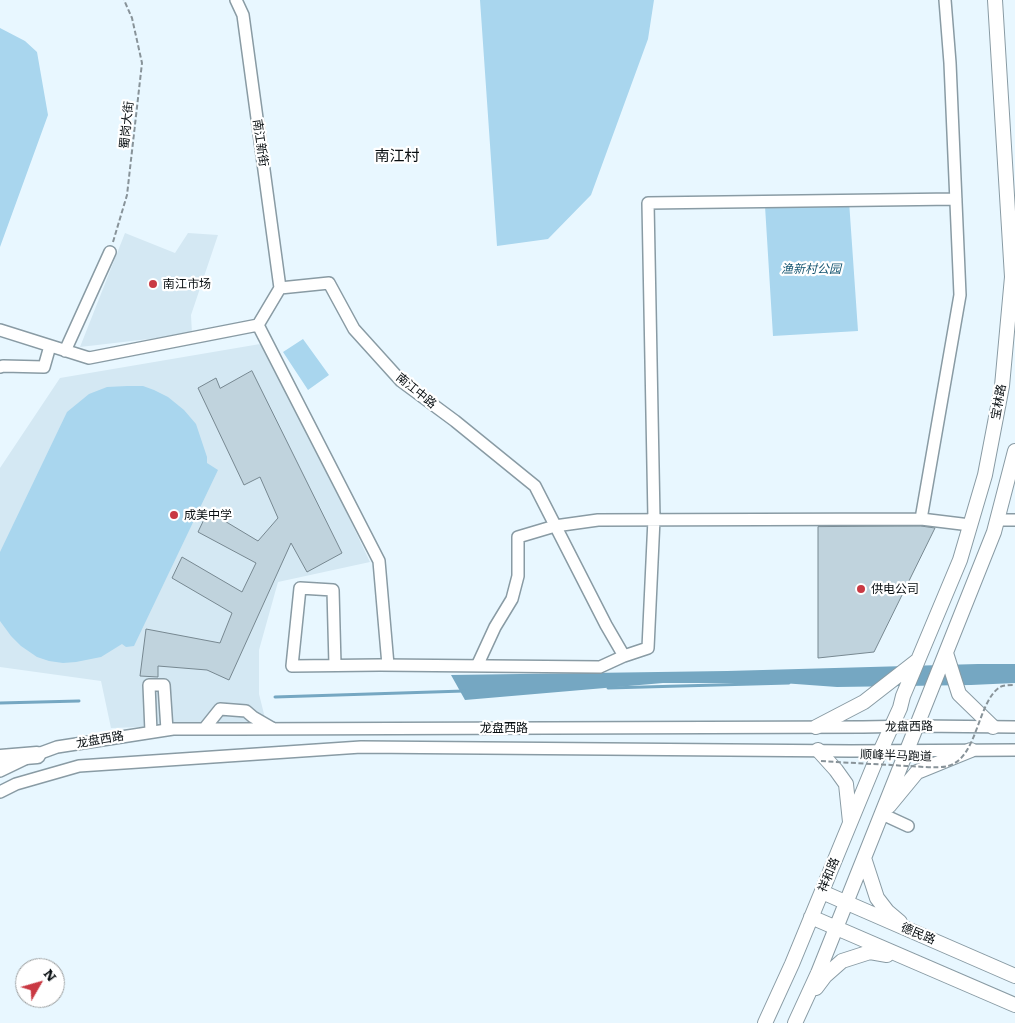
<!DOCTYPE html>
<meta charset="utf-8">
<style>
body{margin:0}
#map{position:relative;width:1015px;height:1023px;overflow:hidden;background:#e8f7ff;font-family:Literata,serif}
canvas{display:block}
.north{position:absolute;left:15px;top:958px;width:50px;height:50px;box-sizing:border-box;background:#fff;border:1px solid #9c9fa0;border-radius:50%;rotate:52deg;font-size:14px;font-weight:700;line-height:20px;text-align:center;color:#080e11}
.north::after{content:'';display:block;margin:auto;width:18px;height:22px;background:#c93943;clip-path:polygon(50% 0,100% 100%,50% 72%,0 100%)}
</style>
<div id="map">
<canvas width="1015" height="1023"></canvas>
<div class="north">N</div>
</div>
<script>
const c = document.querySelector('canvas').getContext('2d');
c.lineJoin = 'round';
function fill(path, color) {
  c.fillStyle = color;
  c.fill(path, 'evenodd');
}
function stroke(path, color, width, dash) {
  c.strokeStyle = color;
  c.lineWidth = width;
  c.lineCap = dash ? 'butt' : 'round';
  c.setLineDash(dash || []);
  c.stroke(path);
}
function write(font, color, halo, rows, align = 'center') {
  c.font = font + ' Literata,"Noto Sans SC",serif';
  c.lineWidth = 4.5;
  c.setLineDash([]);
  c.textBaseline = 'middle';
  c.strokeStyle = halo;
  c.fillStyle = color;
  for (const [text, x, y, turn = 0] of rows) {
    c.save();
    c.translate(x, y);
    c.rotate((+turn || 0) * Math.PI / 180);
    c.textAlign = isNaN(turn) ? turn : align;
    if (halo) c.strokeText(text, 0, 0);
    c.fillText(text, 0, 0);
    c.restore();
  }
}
fill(new Path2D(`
 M125 233 175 253 188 233 218 235 191 315 192 334 80 347Z
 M266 343 370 562 278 582 259 650V694L267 726 201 725 111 728 101 681 0 667V468L60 378Z`), '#d4e8f3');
fill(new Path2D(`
 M480 0H654L648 39 591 195 548 239 497 246Z
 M0 28 25 41 37 52 48 115 0 247Z
 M849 201 858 331 773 336 765 206Z
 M303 339 329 375 308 390 283 352Z
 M127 386H143L154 390 168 397 184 410 196 424 207 457V463L218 470 134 646 126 647 122 644 101 657 76 662 63 663 49 661 37 657 21 646 11 636 0 621V552L67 412 89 394 107 387Z`), '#a9d6ee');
fill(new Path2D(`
 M978 664H1015V683L971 685 837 687 782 683H663L465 700 451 675 727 671Z`), '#75a7c2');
stroke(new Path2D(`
 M608 688 789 683
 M275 697 464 691
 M0 703 79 701`), '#75a7c2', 3);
const building = new Path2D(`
 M252 371 342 553 307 572 291 543 229 680 207 670 158 666V677L140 676 146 629 220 643 232 613 172 578 182 557 242 592 256 563 198 532 208 511 258 541 278 518 260 477 244 485 198 388 216 378 220 388Z
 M921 526 935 528 874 652 818 658V527Z`);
fill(building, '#c0d3dd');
stroke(building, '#778891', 1);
const minor = new Path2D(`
 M236 0 243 15 280 288
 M945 0 950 63 960 295 921 519 970 525
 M258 325 379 561 388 665
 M0 330 89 358 258 325 280 288 329 283 354 329 401 381 455 421 535 486 606 625 624 656 648 648 654 519 648 203 956 199
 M65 351 110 252
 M0 367 3 366 44 367 50 346
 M997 520H1015
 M335 665 333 590 300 588 292 666 380 665 600 667 624 656
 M477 666 495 627 512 599 518 576V537L555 526 598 520 921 519
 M204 729 220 709 246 711 253 717 272 728
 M151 732 149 685H164L167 730
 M0 771 27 758 57 747 173 729H236L863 727 917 726 1015 727
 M0 792 16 784 79 766 361 747 851 751 1015 750
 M882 814 908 826`);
const major = new Path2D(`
 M946 653 959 694 993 727
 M816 727 864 702 918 660
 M818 750 836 770 846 784 850 822
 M889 806 917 772 971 750
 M864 858 877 898 887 911 900 922
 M822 892 1015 976
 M811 917 1015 1005
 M816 988 825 976 842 961 870 952 887 955
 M765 1023 792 964 874 765 900 708 903 696 960 560 985 475 1002 386 1012 277 995 0
 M795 1023 818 973 864 858 994 532 1015 451`);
const highway = new Path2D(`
 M0 758 37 755`);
stroke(minor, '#899ba4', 14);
stroke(major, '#899ba4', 16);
stroke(highway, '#899ba4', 19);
stroke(new Path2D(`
 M113 242 127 195 142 63 132 18 124 0`), '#889399', 2, [5, 2.5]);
stroke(minor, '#fff', 11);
stroke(major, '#fff', 14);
stroke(highway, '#fff', 16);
stroke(new Path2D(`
 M821 761C849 763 878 764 906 766 918 766 937 769 948 766 978 758 977 702 1000 687 1004 685 1010 685 1015 685`), '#889399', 2, [5, 2.5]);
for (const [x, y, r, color] of [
 [153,284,5,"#c93943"],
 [174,515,5,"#c93943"],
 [861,589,5,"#c93943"]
]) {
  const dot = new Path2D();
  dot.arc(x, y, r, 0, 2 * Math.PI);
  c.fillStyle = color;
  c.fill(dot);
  stroke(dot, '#fff', 2);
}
write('12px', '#080e11', '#fff', [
 ["蜀岗大街",127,125,-84],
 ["南江新街",260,143,82],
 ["南江中路",416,391,39],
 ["宝林路",999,402,-80],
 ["龙盘西路",909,727,-1],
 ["龙盘西路",504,728],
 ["龙盘西路",100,740,-10],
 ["顺峰半马跑道",896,756,2],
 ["祥和路",829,875,-67],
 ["德民路",918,934,23]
]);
write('italic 12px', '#165671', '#fff', [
 ["渔新村公园",811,269]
]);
write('12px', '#080e11', '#fff', [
 ["南江市场",163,284],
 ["成美中学",184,515],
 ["供电公司",871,589]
], 'left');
write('15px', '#080e11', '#fff', [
 ["南江村",397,157]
]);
</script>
